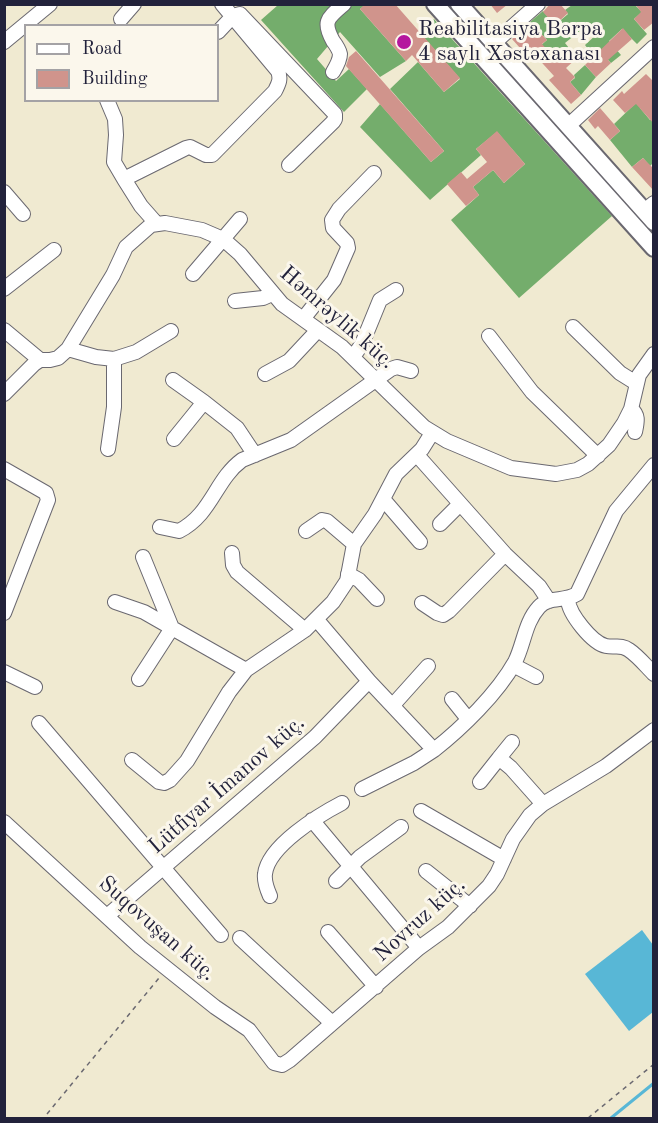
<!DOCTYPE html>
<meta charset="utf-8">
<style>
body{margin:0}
#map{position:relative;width:658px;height:1123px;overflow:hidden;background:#f0ead1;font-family:"Old Standard TT",serif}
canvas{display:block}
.frame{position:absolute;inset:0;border:6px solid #22223b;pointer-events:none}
.legend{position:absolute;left:24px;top:24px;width:195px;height:78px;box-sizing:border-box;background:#fbf7ec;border:2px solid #a4a2a5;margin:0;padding:8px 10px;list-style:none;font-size:18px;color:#22223b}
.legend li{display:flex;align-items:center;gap:12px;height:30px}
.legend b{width:30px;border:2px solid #a4a2a5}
</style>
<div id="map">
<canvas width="658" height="1123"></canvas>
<div class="frame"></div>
<ul class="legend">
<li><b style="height:8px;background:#fff"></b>Road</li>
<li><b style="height:16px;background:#d0948c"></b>Building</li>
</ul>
</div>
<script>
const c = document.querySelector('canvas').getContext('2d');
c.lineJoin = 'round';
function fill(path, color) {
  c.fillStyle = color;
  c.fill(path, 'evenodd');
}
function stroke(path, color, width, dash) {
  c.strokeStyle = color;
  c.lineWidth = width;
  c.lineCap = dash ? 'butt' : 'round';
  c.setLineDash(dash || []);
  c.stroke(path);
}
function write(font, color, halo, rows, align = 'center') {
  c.font = font + ' "Old Standard TT",serif';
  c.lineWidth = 6;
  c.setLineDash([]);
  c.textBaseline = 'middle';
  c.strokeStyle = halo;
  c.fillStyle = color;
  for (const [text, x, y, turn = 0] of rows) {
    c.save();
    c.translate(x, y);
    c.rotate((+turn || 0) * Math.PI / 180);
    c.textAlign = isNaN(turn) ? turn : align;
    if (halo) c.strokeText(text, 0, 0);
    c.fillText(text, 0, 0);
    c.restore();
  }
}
fill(new Path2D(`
 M442 5H449L653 232V239Z`), '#91c97c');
fill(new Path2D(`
 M278 5H365L360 9 406 61 380 77 340 32 317 59 336 81 349 69 367 89 344 112 261 20Z
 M572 5H635L642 12 634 19 647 34 637 44 622 29 609 41 621 55 611 63 600 52 594 57 585 45 598 33 590 23 565 43 569 48 556 59 549 52 540 61 532 53 547 40 530 22 543 11 555 25 568 14 565 10Z
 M434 19 612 216 519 298 451 220 479 195 473 187 493 170 504 183 525 164 497 132 476 149 481 155 430 200 360 127 380 104 431 162 444 151 390 89 418 62 444 92 460 79 420 33Z
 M585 65 596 77 581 95 570 82 575 78 574 75Z
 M653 96 640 108 650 120 653 118V163L650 166 643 158 632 167 610 140 620 131 614 124 641 98Z`), '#74ad6c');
fill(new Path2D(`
 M642 930 653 945V1012L629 1031 585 974Z`), '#58b7d6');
stroke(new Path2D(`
 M611 1118 654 1083`), '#58b7d6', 3);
fill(new Path2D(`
 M365 4H395L460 78 444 92 412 55 406 61 360 9Z
 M490 4H508L497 13Z
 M550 4H560L568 13 555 25 543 12Z
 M635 4H654V22L644 30 634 19 641 12Z
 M531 23 547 40 542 44 556 60 569 48 578 57 566 68 575 77 570 82 581 95 571 104 549 80 554 76 533 53 528 57 512 39Z
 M623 28 632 39 608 60 611 63 596 77 585 65Z
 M356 51 444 151 431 162 346 66 349 57Z
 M646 74 654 82V124L636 104 625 113 613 100 622 91 624 94Z
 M600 108 620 131 610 140 598 126 595 129 588 120Z
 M497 131 525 164 504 183 493 170 473 187 479 195 466 206 447 184 461 172 467 179 487 162 476 149Z
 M643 158 654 169V191L632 167Z`), '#d0948c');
const minor = new Path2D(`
 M121 19 134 4
 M218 32 233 16 240 14 335 114V119L333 122 289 165
 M4 42 50 4
 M494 43 538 4
 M333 72C336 67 340 60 340 54 339 49 336 45 333 41 322 21 328 18 344 4
 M107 100 115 119 116 135 114 162 124 179
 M568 126 654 47
 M4 192 23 214
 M644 211 654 203
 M156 223 141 206 124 179 186 148 190 147 206 155H212L275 91C279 83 281 79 278 71L222 4
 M193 274 240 219
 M4 289 54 250
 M235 301 263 298 272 294
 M303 319 334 280 348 248 347 243 333 228 332 220 339 209 374 173
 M573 327 620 373 636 383
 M4 330 40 360
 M489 336 532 392 598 456
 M68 349 96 357 114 359V407L108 449
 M353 357 362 344 380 300 396 290
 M114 359 136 352 171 331
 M265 374 289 361 318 330
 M173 380 204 402
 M4 394 34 364 40 360H50L58 358 68 349 113 275 126 247 151 225 165 223 202 230 223 239 240 254 282 304 342 347 424 427 447 441 511 468 556 474 577 470 588 464 609 445 624 423 631 409 639 375 654 354
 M631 409C639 415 637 422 635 432
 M174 439 204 402 237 428 255 455
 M417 455 505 554 539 586 549 601
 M4 469 46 493 48 500 4 613
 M383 499 420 542
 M440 524 460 504
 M160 527 179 531C212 514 215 480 242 460L291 440 391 369 397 367 411 371
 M306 531 322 520 327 521 354 544
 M232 553 233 565 237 572 305 630
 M143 557 172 628 246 670
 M348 574 359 580 377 599
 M568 600C569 614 592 643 606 646 615 648 621 644 629 650 638 656 646 666 654 674
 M115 602 144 612 172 628 139 679
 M422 603 437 613 443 615 449 611 505 554
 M317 620 369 681 434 750C462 728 497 694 515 662 524 644 525 622 539 607 549 596 564 602 577 594L616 511 654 465
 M513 665 536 677
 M4 672 35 687
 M452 699 468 719
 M393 705 428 666
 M39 723 221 935
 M499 758 512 742
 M132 760 159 782 164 783 170 780 187 761 229 692 246 670 305 630 333 602 347 581 354 544 375 514 396 474 422 449 432 433
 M480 782 499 758 511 768 543 804
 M362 789 414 763 434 750
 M421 811 504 859
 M312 820 419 948
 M4 822 140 947 215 1007 249 1030 274 1063 282 1065 290 1060 419 948 448 927 489 886 497 874 513 839 530 815 543 804 606 766 654 730
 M426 871 470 906
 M336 881 360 857 401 827
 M270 896C267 889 264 881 265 874 268 846 319 815 342 803
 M107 916 315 737 369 681
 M328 932 376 987
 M240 938 332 1023`);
const major = new Path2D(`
 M435 4 654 248
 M459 4 654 222`);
stroke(minor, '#6a6870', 16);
stroke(major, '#6a6870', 20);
stroke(new Path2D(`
 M47 1114 159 978
 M588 1118 654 1064`), '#6a6870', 1.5, [4.5, 4.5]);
stroke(minor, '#fff', 14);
stroke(major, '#fff', 16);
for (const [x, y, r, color] of [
 [404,42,8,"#b5179e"]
]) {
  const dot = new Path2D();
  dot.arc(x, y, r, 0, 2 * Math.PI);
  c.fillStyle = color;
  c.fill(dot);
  stroke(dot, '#fbf7ec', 2);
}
write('22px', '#22223b', '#fbf7ec', [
 ["Reabilitasiya Bәrpa",418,29],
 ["4 saylı Xəstəxanası",418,54]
], 'left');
write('22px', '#22223b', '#fbf7ec', [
 ["Həmrəylik küç.",337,318,41],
 ["Lütfiyar İmanov küç.",227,785,-41],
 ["Novruz küç.",420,920,-42],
 ["Suqovuşan küç.",157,929,41]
]);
</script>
